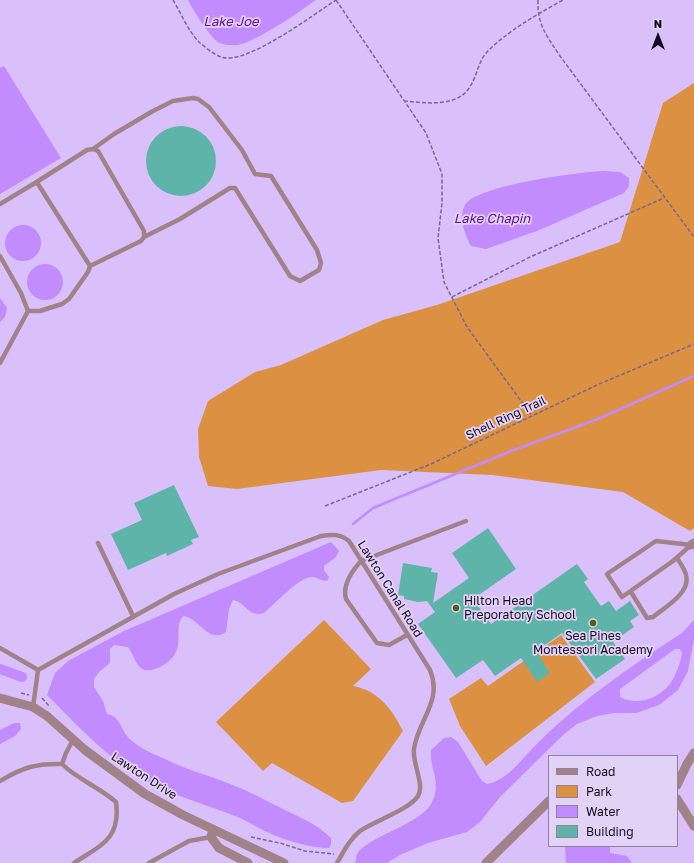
<!DOCTYPE html>
<style>
body{margin:0}
#map{position:relative;width:694px;height:863px;overflow:hidden;background:#dac0fb;font-family:"Golos Text",sans-serif}
canvas{display:block}
.legend{position:absolute;left:548px;top:755px;width:130px;height:92px;box-sizing:border-box;background:#e2d3f6;border:1px solid #8f829f;margin:0;padding:5px 7px;list-style:none;font-size:12px;color:#13091d}
.legend li{display:flex;align-items:center;gap:8px;height:20px}
.legend b{width:20px;border:1px solid #8f829f}
.north{position:absolute;left:638px;top:16px;width:40px;height:40px;-webkit-text-stroke:3px #e2d3f6;paint-order:stroke;rotate:0deg;font-size:11px;font-weight:700;line-height:16px;text-align:center;color:#13091d}
.north::after{content:'';display:block;margin:auto;width:14px;height:18px;background:#13091d;clip-path:polygon(50% 0,100% 100%,50% 72%,0 100%)}
</style>
<div id="map">
<canvas width="694" height="863"></canvas>
<ul class="legend">
<li><b style="height:5px;background:#a08288"></b>Road</li>
<li><b style="height:11px;background:#db9141"></b>Park</li>
<li><b style="height:11px;background:#c28bfe"></b>Water</li>
<li><b style="height:11px;background:#5fb4a9"></b>Building</li>
</ul>
<div class="north">N</div>
</div>
<script>
const c = document.querySelector('canvas').getContext('2d');
c.lineJoin = 'round';
function fill(path, color) {
  c.fillStyle = color;
  c.fill(path, 'evenodd');
}
function stroke(path, color, width, dash) {
  c.strokeStyle = color;
  c.lineWidth = width;
  c.lineCap = dash ? 'butt' : 'round';
  c.setLineDash(dash || []);
  c.stroke(path);
}
function write(font, color, halo, rows, align = 'center') {
  c.font = font + ' "Golos Text",sans-serif';
  c.lineWidth = 3.5;
  c.setLineDash([]);
  c.textBaseline = 'middle';
  c.strokeStyle = halo;
  c.fillStyle = color;
  for (const [text, x, y, turn = 0] of rows) {
    c.save();
    c.translate(x, y);
    c.rotate((+turn || 0) * Math.PI / 180);
    c.textAlign = isNaN(turn) ? turn : align;
    if (halo) c.strokeText(text, 0, 0);
    c.fillText(text, 0, 0);
    c.restore();
  }
}
fill(new Path2D(`
 M694 83V528L690 531 623 492 492 475 381 470 237 489 208 486 199 457 198 429 208 401 255 372 281 365 383 320 437 305 620 242 663 103Z
 M324 620 371 669 353 686C379 691 392 709 403 731L353 801 342 803 272 763 263 771 216 722Z
 M561 635 595 682 486 766 460 726 449 699 481 678 488 686Z`), '#db9141');
fill(new Path2D(`
 M188 0H316C295 15 266 35 242 44 235 46 225 46 218 42 209 36 193 10 188 0Z
 M4 66 61 158 0 194V68Z
 M604 171 620 172 629 178V186L624 193 537 231 486 249 471 246C465 235 458 217 465 205 477 185 580 172 604 171Z
 M5 243a18 18 0 1 1 36 0a18 18 0 1 1-36 0Z
 M27 282a18 18 0 1 1 36 0a18 18 0 1 1-36 0Z
 M0 298 7 308 5 317 0 322Z
 M331 542 339 551 336 557 324 566V570L329 577 327 581C322 581 317 577 312 577 299 577 275 604 264 613 248 618 246 602 233 600L229 609 226 632C208 644 200 619 184 616 170 627 192 653 158 668 137 676 138 662 128 647L114 645 110 649V663L99 672 94 679V687L103 701 107 714C122 717 120 731 131 740 140 748 153 754 165 759 186 770 208 775 230 784 249 791 267 801 285 810 302 818 318 825 331 838V845L329 848C308 848 277 838 259 828 252 825 247 821 240 818 211 806 180 798 152 784 111 762 79 727 47 695L55 673 68 661 124 631Z
 M694 620V638L688 671 678 690 659 705 636 713H614L597 716 577 724 563 735 500 797 480 822 467 832 428 843 400 855 387 863H355C356 861 356 856 357 854 367 837 420 824 431 804 443 782 429 769 431 750L444 738 451 737 458 742 482 781 487 784C506 781 519 762 532 749 574 705 631 666 682 633ZM675 649H680L682 653C680 664 676 676 669 685 658 699 636 706 620 697V689Z
 M14 723H20L21 729 15 736 0 744V730Z
 M565 846H610V853L627 856 632 863H566Z`), '#c28bfe');
stroke(new Path2D(`
 M353 524 373 508 511 451 598 419 694 376`), '#c28bfe', 2.5);
stroke(new Path2D(`
 M0 669 22 677`), '#c28bfe', 10);
fill(new Path2D(`
 M146 161a35 35 0 1 1 70 0a35 35 0 1 1-70 0Z
 M174 485 199 537 191 540 193 544 167 556 166 553 128 570 111 534 142 520 134 503Z
 M488 528 516 569 473 599 491 624 577 564 588 579 584 582 601 606 609 601 616 611 630 601 639 615 630 621 634 627 613 642 625 659 596 679 562 633 536 651 550 673 537 682 521 658 495 676 483 660 456 678 418 624 435 612 427 601 418 602 404 599V596L398 595 403 563 432 568 431 572 438 573 433 603 469 578 452 553Z`), '#5fb4a9');
stroke(new Path2D(`
 M173 0C181 13 188 31 199 42 205 47 213 54 221 57 246 66 314 14 336 0
 M336 0 426 133 442 174V203L438 238 444 282 467 327 532 416
 M538 0C537 25 547 36 560 56L694 237
 M404 101C426 103 459 108 471 85 477 75 479 60 487 52 509 30 536 15 563 0
 M452 297 530 257 664 198
 M325 506 431 464 597 385 694 344
 M21 693 29 695
 M42 698 50 707
 M251 837 280 843 305 851 334 854`), '#79678f', 1.5, [4, 2]);
stroke(new Path2D(`
 M93 149 114 134 153 111 173 101 193 98 198 99 209 107 242 150 255 174 271 176 317 250 321 263 319 270 300 281 290 276 235 188H230L180 219 144 237
 M35 183 87 150 93 149 98 151 144 231V237L141 241 90 266
 M0 204 35 183 38 184 90 266 88 272 69 299 62 304 40 311H28
 M0 256 21 293 28 311 0 363
 M656 541 691 545 673 561 622 597 607 574Z
 M98 543 133 616
 M631 592 647 618 653 617C665 607 691 593 686 575 685 569 680 563 677 558
 M407 635 389 645 377 643 346 599C342 585 352 571 361 561L466 521
 M0 648 38 670 174 594 218 574 321 536C333 534 340 534 349 541L430 670C443 701 418 720 414 749 412 763 425 785 418 796 409 810 374 821 360 831 349 840 344 851 337 863
 M33 707 38 670
 M73 740 66 753 62 764C77 779 99 787 116 802 121 839 101 845 74 863
 M0 781C22 768 36 763 62 764
 M149 863 189 841 211 837`), '#a08288', 4.5);
stroke(new Path2D(`
 M691 545 694 543
 M0 698 33 707 47 716 85 750 145 794 183 815 284 863
 M677 785 687 764 694 753
 M677 799 694 826
 M213 829 211 837 219 848 248 863
 M486 863 549 801`), '#a08288', 9);
for (const [x, y, r, color] of [
 [456,608,4,"#4c6411"],
 [593,623,4,"#4c6411"]
]) {
  const dot = new Path2D();
  dot.arc(x, y, r, 0, 2 * Math.PI);
  c.fillStyle = color;
  c.fill(dot);
  stroke(dot, '#e2d3f6', 1.5);
}
write('12px', '#13091d', '#e2d3f6', [
 ["Shell Ring Trail",506,418,-25],
 ["Lawton Canal Road",390,589,58],
 ["Lawton Drive",144,776,33]
]);
write('12px', '#13091d', '#e2d3f6', [
 ["Hilton Head",464,601],
 ["Preporatory School",464,615],
 ["Sea Pines",593,636,"center"],
 ["Montessori Academy",593,650,"center"]
], 'left');
write('italic 13px', '#620d9b', '#e2d3f6', [
 ["Lake Joe",231,22],
 ["Lake Chapin",492,219]
]);
</script>
